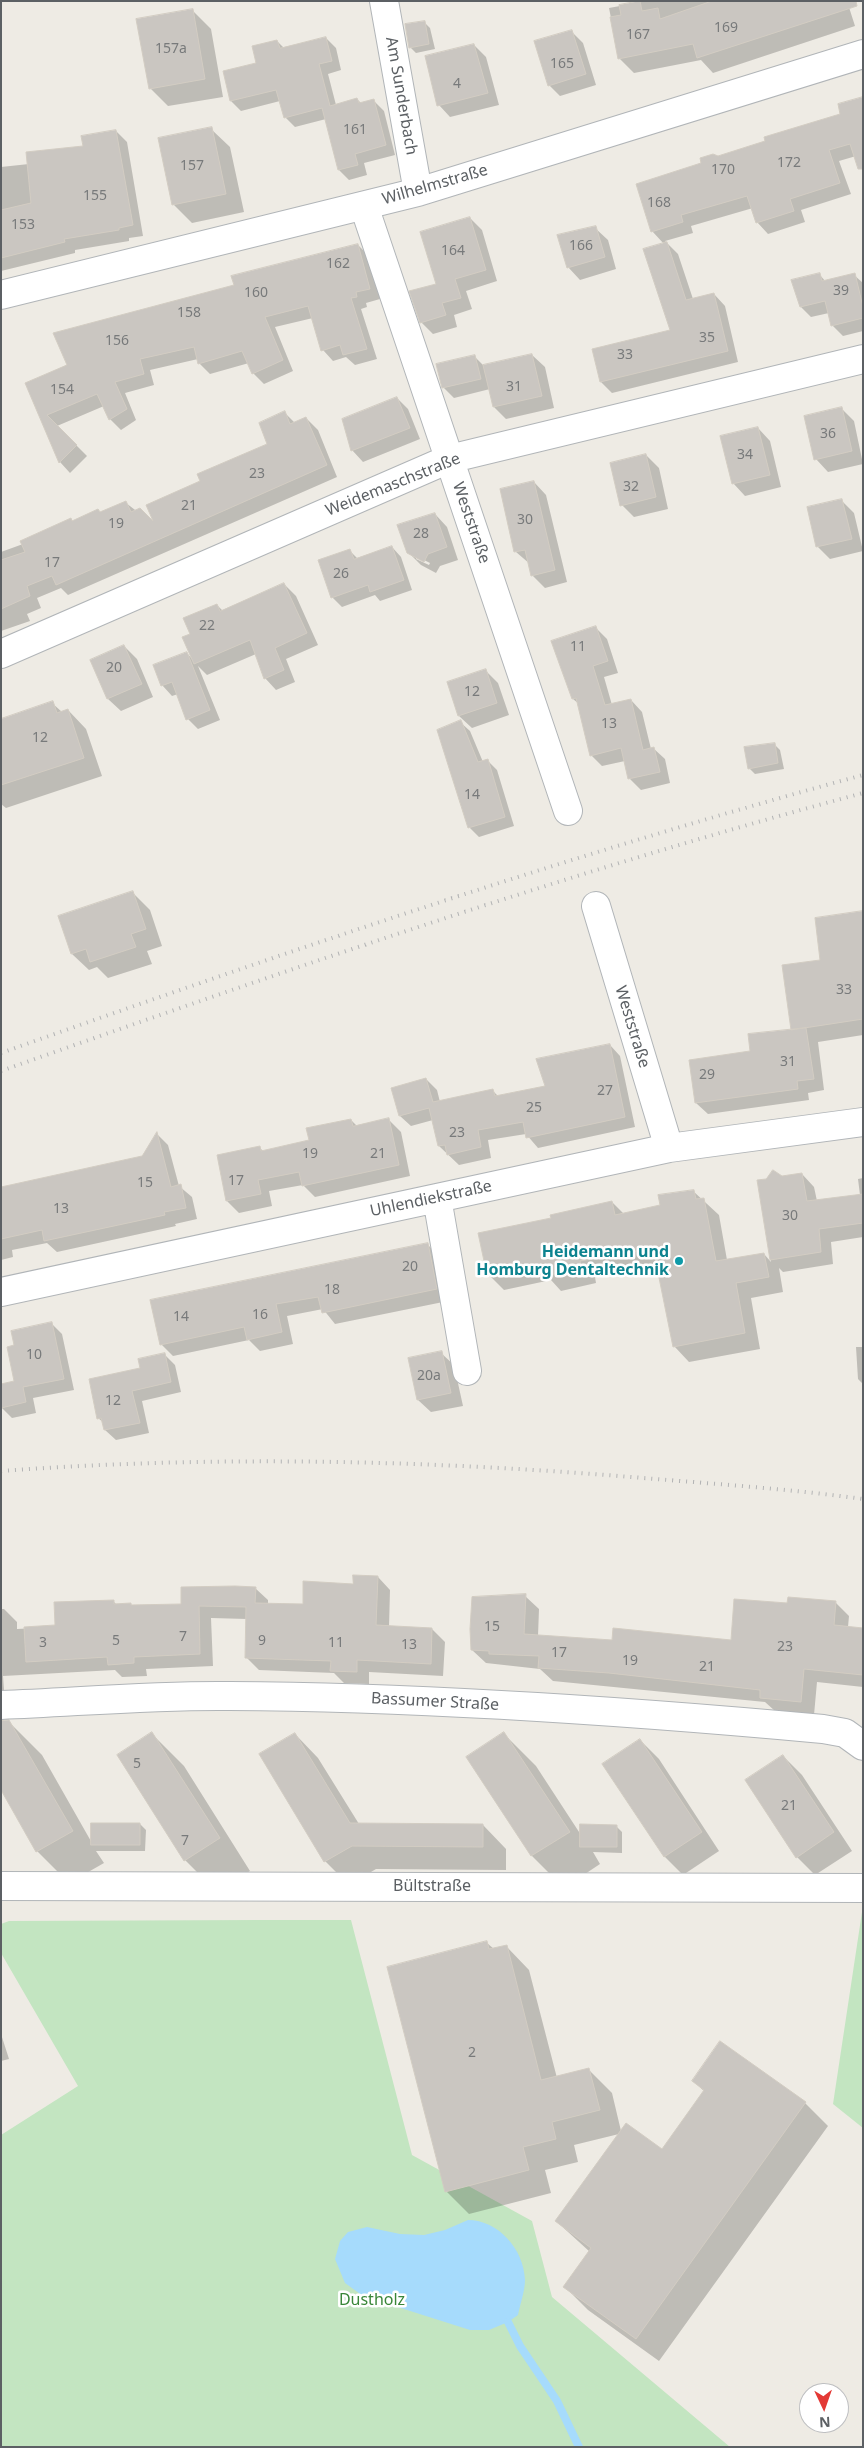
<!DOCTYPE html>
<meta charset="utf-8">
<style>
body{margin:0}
#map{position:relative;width:864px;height:2448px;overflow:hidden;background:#eeebe4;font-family:"Noto Sans",sans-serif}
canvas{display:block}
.frame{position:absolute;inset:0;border:2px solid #5c6064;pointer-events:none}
.north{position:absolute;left:799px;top:2383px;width:50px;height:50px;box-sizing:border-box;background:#fff;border:1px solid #bebfc1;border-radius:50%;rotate:177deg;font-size:14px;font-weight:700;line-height:20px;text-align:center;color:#5c6064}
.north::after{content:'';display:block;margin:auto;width:18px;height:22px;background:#e33935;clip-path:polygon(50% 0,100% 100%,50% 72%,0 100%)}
</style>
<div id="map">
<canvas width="864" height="2448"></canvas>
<div class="frame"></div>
<div class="north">N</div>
</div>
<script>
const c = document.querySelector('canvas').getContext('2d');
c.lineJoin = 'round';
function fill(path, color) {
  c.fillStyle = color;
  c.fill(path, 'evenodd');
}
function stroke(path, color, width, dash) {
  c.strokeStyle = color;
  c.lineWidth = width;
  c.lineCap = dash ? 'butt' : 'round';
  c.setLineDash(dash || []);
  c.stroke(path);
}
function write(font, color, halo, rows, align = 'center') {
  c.font = font + ' "Noto Sans",sans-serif';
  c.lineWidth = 5;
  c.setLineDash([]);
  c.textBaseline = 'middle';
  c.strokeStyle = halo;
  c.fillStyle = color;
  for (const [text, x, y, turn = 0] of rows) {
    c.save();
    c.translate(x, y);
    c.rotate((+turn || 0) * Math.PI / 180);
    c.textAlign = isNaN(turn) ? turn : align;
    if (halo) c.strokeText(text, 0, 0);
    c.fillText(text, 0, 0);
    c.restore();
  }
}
fill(new Path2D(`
 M862 1912H863V2128L833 2104Z
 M257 1920H351L412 2155 532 2221 552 2297 730 2447H1V2135L78 2086 1 1953V1924L9 1921Z`), '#c3e5c1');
fill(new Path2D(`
 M468 2220C498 2220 524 2249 525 2280 525 2291 520 2304 518 2315L508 2322 489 2330H470L363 2296 345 2283 335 2259 340 2241 348 2232 367 2227 400 2234 424 2235 445 2230Z`), '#a6dbfc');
fill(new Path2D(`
 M647 1H847L855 26 713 73 701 60 634 73 619 58 609 8Z
 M192 10 211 29 223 97 168 106 150 88Z
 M424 22 430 28 435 49 416 53 410 47Z
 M572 32 583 43 596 85 560 96 549 85Z
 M326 38 336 48 341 70 328 74 336 105 357 99 362 104 374 101 384 111 395 155 364 163 367 175 349 180 339 170 326 119 295 127 285 117 280 101 241 111 231 101 224 72 257 64 277 41 284 48Z
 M474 45 486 57 499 105 450 117 439 105Z
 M842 115 863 154 839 161 851 194 801 210 805 222 768 234 757 222 753 208 691 226 693 233 665 241 678 254 693 299 714 294 725 306 738 362 612 393 601 382 672 330 664 244 652 231 703 164Z
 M211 129 230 147 244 212 192 223 173 204Z
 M116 131 127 142 143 236 129 238V241L75 250V253L1 271V167L29 164 84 147Z
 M470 218 482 230 497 281 466 291 472 309 454 315 457 327 433 334 421 322Z
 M595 228 608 240 616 269 580 280 568 267Z
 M358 245 369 256 380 299 366 303 367 307 361 309 377 359 355 365 346 357 333 361 323 350 313 318 275 327 293 371 264 384 253 373 249 363 210 374 199 363 198 359 150 370 154 385 125 393 136 420 121 430 110 419 104 406 57 426 87 456 70 473 60 462 26 384 235 286Z
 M819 274 826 282 854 275 863 283V331L843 336 832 325 829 313 811 317 801 307Z
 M532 355 545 367 554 408 506 419 494 407 490 389 454 398 443 387 475 357 484 366Z
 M397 398 408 409 420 439 363 462 352 450Z
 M841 408 854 421 863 464 828 472 816 459Z
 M285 413 295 423 306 418 318 430 337 477 68 595 61 588 37 598 41 608 27 614 30 621 1 631V552L23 544 71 519 73 522 101 513 126 503 156 526 202 482 269 445Z
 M758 428 770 441 781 487 745 496 733 483Z
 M646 455 659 468 668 509 634 517 622 505Z
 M534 482 546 495 567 582 545 588 532 575 530 564 516 552Z
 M841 500 854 513 863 551 830 559 817 546Z
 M435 514 447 527 458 560 440 566 436 573 421 565 408 552ZM416 556 430 563 429 565 416 559Z
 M392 547 401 557 412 590 380 601 375 595 342 607 332 597 350 551 358 559Z
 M284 584 296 596 318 645 286 659 295 682 276 690 265 678 256 654 207 675 198 666 220 720 198 729 188 719 178 694 172 696 162 685 187 653 193 660 191 634 217 605 223 611Z
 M596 628 607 639 618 673 604 677 612 705 631 700 642 712 651 749 653 748 665 759 670 783 641 790 630 779 625 761 602 766 591 755 579 704 573 699 552 642Z
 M124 646 137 659 153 697 121 711 108 699 91 661Z
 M486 671 498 683 509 715 472 728 459 716 448 683Z
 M52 703 62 712 68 710 86 729 102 776 6 808 1 804V720Z
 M460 722 470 731 483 762 487 760 497 770 514 826 479 837 469 827Z
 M774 744 780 750 784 769 755 774 749 768Z
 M133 893 150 910 162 946 147 951 152 964 108 978 97 967 89 970 72 954Z
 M863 912V1035L818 1042 824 1090 808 1093 809 1100 708 1114 696 1103 752 1052 794 1031 822 961Z
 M610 1045 620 1056 635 1127 538 1148 526 1134 488 1140 491 1158 459 1165 439 1146 433 1120 411 1126 400 1116 426 1079 437 1090 440 1102 492 1090 499 1097 546 1086Z
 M351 1120 357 1126 389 1120 401 1132 410 1176 315 1197 303 1185 269 1191 272 1206 239 1213 227 1201 218 1156 259 1147 264 1152 310 1141Z
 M157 1134 168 1145 179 1186 192 1197 197 1219 175 1224 176 1226 57 1252 47 1243 12 1250 13 1257 1 1260V1202L142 1157Z
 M802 1174 814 1187 817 1201 860 1195 858 1179 863 1178V1237L831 1242 833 1264 783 1272 779 1268 783 1292 751 1298 760 1349 689 1362 674 1346 658 1265 595 1277 596 1283 561 1291 551 1280 504 1290 488 1274 553 1219 612 1202 624 1214 662 1206 693 1191 719 1215 727 1260 764 1254 771 1262 759 1181Z
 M427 1244 439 1256 448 1301 335 1324 323 1309 287 1316 293 1344 260 1351 249 1340 173 1356 161 1344Z
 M51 1323 62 1334 74 1390 33 1398 36 1413 12 1418 1 1407 16 1382 15 1346Z
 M856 1347H863V1384L858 1379Z
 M441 1353 454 1365 463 1406 431 1412 418 1400 409 1359Z
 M165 1355 175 1365 181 1392 142 1401 149 1433 116 1440 105 1430 104 1423 98 1418 142 1369Z
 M378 1577 390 1590 389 1627 432 1629 445 1642 443 1676 369 1672V1684L344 1683 334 1673 259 1670 246 1657 247 1619 211 1618 213 1666 146 1669 147 1676 122 1677 115 1670 3 1676 4 1690H1V1609H4L17 1622V1629L56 1627 113 1601 117 1605 131 1604 133 1607 182 1605 255 1588 268 1600V1604L304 1605Z
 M525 1596 539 1609 538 1636 613 1641 732 1642 788 1605 836 1603 849 1616 848 1627 863 1629V1687L817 1682 814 1715 775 1711 765 1702 553 1681 540 1669 486 1663 472 1650Z
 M10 1723 42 1755 92 1843 140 1824 146 1830 145 1851H96L104 1863 69 1883 37 1851Z
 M152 1734 184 1766 250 1871 217 1892 185 1860Z
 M295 1734 318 1758 359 1824 483 1825 506 1849V1870L376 1869 349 1885 325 1861Z
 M504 1734 536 1766 581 1835 616 1826 622 1832V1853L593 1852 600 1864 564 1888 532 1856 468 1758Z
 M640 1740 659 1759 719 1851 683 1875 664 1856Z
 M783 1756 802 1775 852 1851 815 1875 797 1857Z
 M487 1943 494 1949 506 1946 529 1970 557 2078 589 2070 612 2093 621 2131 663 2150 705 2092 693 2081 721 2043 805 2103 828 2126 659 2361 588 2310 565 2287 590 2252 556 2221 619 2134 574 2145 578 2162 545 2170 551 2193 469 2214 446 2191Z
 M1 2034 9 2059 1 2061Z`), '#0003');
stroke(new Path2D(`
 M508 2322 520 2346 557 2401 579 2447`), '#a6dbfc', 8);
const building = new Path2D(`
 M640 1 642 11 658 8 660 19 712 1H856L857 6 697 58 693 44 618 59 610 17 621 15 619 5Z
 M193 9 205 79 149 89 136 19Z
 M425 21 429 44 409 48 405 24Z
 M572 30 586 74 548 86 534 41Z
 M326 37 332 61 319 64 330 106 357 98 359 103 374 99 386 145 355 154 358 165 338 170 322 108 284 118 276 90 230 101 223 71 256 63 252 46 277 40 280 48Z
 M474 44 488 93 437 106 425 56Z
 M863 97V169H858L850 144 829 150 840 183 790 199 794 211 756 223 747 196 681 215 683 222 651 232 636 184 701 163 700 158 713 154 718 156 765 141 764 137 840 114 838 104Z
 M212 127 226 194 172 205 158 138Z
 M116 130 133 225 119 228V230L64 239 65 242 1 258V210L31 203 26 152 83 146 81 136Z
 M470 217 486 270 455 279 461 298 442 303 446 315 420 323 409 291 436 284 420 232Z
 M596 226 605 257 567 268 557 235Z
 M667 242 686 300 714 293 728 351 600 382 592 349 670 330 643 249Z
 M358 244 370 289 356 292 357 297 351 298 367 349 343 355 340 345 321 351 308 306 265 317 283 360 252 374 242 351 198 364 194 347 140 359 144 374 115 382 127 409 109 420 97 394 47 415 77 445 59 463 25 383 67 365 53 333 234 285 231 276Z
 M820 273 822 281 855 273 863 307V318L831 326 825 301 800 307 791 280Z
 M532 354 542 396 493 407 483 365Z
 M475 355 481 379 442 388 436 364Z
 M397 397 410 428 351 451 342 419Z
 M842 407 852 451 814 460 804 416Z
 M285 411 290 424 306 417 327 465 56 585 52 576 27 586 30 596 1 609V560L25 552 20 541 71 518 72 521 98 509 100 512 126 501 131 512 140 508 153 521 146 505 200 481 197 474 267 444 259 423Z
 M758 427 770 475 732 484 720 436Z
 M646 454 656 497 620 506 610 463Z
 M534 481 555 570 531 576 525 550 514 552 500 489Z
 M842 499 852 539 816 547 807 507Z
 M435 513 447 547 428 554 424 562 407 553 397 525Z
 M392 546 404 580 370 592 368 585 331 598 318 560 350 549 354 559Z
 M284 583 307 633 275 648 284 670 264 679 250 640 194 664 182 637 190 634 183 618 217 604 220 611Z
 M596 626 608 661 593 666 605 705 631 699 643 750 654 747 660 772 628 779 621 748 590 756 576 698 572 699 551 641Z
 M124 645 142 684 107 699 90 660Z
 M187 652 210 710 186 720 172 682 161 686 153 665Z
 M486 669 497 703 458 716 447 682Z
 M53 701 57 713 68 709 84 758 1 785V719Z
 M461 720 478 762 488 759 505 817 468 828 437 730Z
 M775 743 778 763 748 769 744 747Z
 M133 891 146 929 131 934 136 947 90 962 86 949 71 954 58 916Z
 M863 911V1019L791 1030 782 965 820 960 815 918Z
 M806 1028 814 1079 797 1081 798 1089 695 1103 689 1060 750 1051 748 1034Z
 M610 1044 625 1117 526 1138 523 1122 478 1130 481 1147 447 1155 445 1145 438 1146 429 1108 399 1116 391 1088 426 1078 433 1102 493 1089 495 1096 545 1086 536 1059Z
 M389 1118 399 1165 302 1186 299 1172 258 1180 261 1194 226 1201 217 1155 260 1146 261 1151 309 1140 306 1128 351 1119 353 1126Z
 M157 1132 171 1187 181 1184 186 1208 164 1212 165 1215 44 1241 42 1230 1 1239V1187L142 1156Z
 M773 1170 782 1176 802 1173 807 1201 863 1194V1223L819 1229 821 1252 770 1260 757 1180 766 1179Z
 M694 1190 696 1199 704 1198 716 1261 764 1253 769 1277 736 1283 745 1333 673 1347 653 1248 580 1261 581 1268 545 1276 542 1264 487 1275 478 1233 551 1218 550 1215 612 1201 615 1215 660 1205 658 1195Z
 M428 1243 437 1289 322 1313 318 1297 276 1304 282 1332 247 1340 244 1327 160 1345 150 1300Z
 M52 1322 64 1379 23 1387 26 1402 1 1408V1384L14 1381 7 1347 14 1345 11 1331Z
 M442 1351 451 1393 417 1400 408 1358Z
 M165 1353 171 1382 132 1391 140 1423 104 1430 101 1418 97 1419 89 1379 140 1368 138 1359Z
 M353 1575 378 1576 376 1625 432 1628 431 1664 357 1660V1672L330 1671 331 1661 245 1658 246 1607 199 1606 200 1654 134 1657V1663L108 1665 107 1657 26 1662 24 1627 55 1625 54 1602 114 1600V1604L131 1603V1605L181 1604V1587L235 1586 256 1587 255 1603 303 1604V1581L353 1584Z
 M526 1594 524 1634 612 1640 613 1628 731 1640 734 1599 787 1603 788 1597 836 1601 834 1625 863 1628V1675L804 1669 801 1702 760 1698V1690L609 1673 538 1668 539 1656 489 1654V1651L471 1650 470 1629 472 1597Z
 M9 1720 73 1831 36 1852 1 1790V1721Z
 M152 1732 220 1838 184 1861 117 1755Z
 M504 1732 570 1832 531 1856 466 1757Z
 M295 1733 350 1823 483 1824V1847L352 1846 324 1862 259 1754Z
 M640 1739 702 1832 664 1857 602 1764Z
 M783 1755 834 1832 796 1858 745 1780Z
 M91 1823H140V1845H91Z
 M580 1824 617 1825V1847H580Z
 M487 1941 489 1949 507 1945 541 2080 589 2068 600 2110 552 2122 556 2139 523 2147 529 2170 445 2192 387 1967Z
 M720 2041 806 2102 636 2339 563 2287 591 2248 555 2221 626 2123 662 2149 704 2090 692 2081Z`);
fill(building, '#cac6c1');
stroke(building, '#d2ccc2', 1);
const minor = new Path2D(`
 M384 1 418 192
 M364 206 568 811
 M1 295 418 192 863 54
 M1 654 449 459 863 359
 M596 906 669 1148
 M437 1198 467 1371
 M1 1292 669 1148 863 1122
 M1 1705C77 1702 153 1695 229 1696 427 1697 626 1711 823 1729L845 1733 863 1746
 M1 1886 863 1888`);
stroke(minor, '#b1b5b8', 30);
stroke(minor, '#fff', 28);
stroke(new Path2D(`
 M1 1053C285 952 571 854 863 775
 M1 1071C286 970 571 871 863 793
 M1 1471C215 1455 430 1460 643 1478 716 1484 790 1489 863 1499`), '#b2b3b4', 4, [1, 6]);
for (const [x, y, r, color] of [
 [679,1261,5,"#0f9aa8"]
]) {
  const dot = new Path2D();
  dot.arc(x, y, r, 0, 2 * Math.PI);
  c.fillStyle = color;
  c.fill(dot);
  stroke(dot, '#fff', 2);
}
write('14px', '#787a7b', null, [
 ["169",726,28],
 ["167",638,35],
 ["157a",171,49],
 ["165",562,64],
 ["4",457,84],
 ["161",355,130],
 ["172",789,163],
 ["157",192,166],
 ["170",723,170],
 ["155",95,196],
 ["168",659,203],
 ["153",23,225],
 ["166",581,246],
 ["164",453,251],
 ["162",338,264],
 ["39",841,291],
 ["160",256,293],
 ["158",189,313],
 ["35",707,338],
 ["156",117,341],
 ["33",625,355],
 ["31",514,387],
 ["154",62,390],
 ["36",828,434],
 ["34",745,455],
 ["23",257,474],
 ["32",631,487],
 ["21",189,506],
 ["30",525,520],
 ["19",116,524],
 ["28",421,534],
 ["17",52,563],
 ["26",341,574],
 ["22",207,626],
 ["11",578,647],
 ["20",114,668],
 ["12",472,692],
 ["13",609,724],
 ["12",40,738],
 ["14",472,795],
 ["33",844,990],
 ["31",788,1062],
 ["29",707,1075],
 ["27",605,1091],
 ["25",534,1108],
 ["23",457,1133],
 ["19",310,1154],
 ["21",378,1154],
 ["17",236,1181],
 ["15",145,1183],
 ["13",61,1209],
 ["30",790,1216],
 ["20",410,1267],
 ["18",332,1290],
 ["16",260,1315],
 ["14",181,1317],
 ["10",34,1355],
 ["20a",429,1376],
 ["12",113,1401],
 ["15",492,1627],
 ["7",183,1637],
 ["5",116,1641],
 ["9",262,1641],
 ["3",43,1643],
 ["11",336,1643],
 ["13",409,1645],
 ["23",785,1647],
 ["17",559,1653],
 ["19",630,1661],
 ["21",707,1667],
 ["5",137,1764],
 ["21",789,1806],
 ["7",185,1841],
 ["2",472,2053]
]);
write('16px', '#5c6064', '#fff', [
 ["Am Sunderbach",401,96,80],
 ["Wilhelmstraße",435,185,-16],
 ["Weidemaschstraße",393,485,-22],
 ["Weststraße",471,523,71],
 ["Weststraße",632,1027,73],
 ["Uhlendiekstraße",431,1199,-12],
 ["Bassumer Straße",435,1702,3],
 ["Bültstraße",432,1886]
]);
write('bold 16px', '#0d838f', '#fff', [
 ["Heidemann und",669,1252],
 ["Homburg Dentaltechnik",669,1270]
], 'right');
write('16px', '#398639', '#fff', [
 ["Dustholz",372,2300]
]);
</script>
